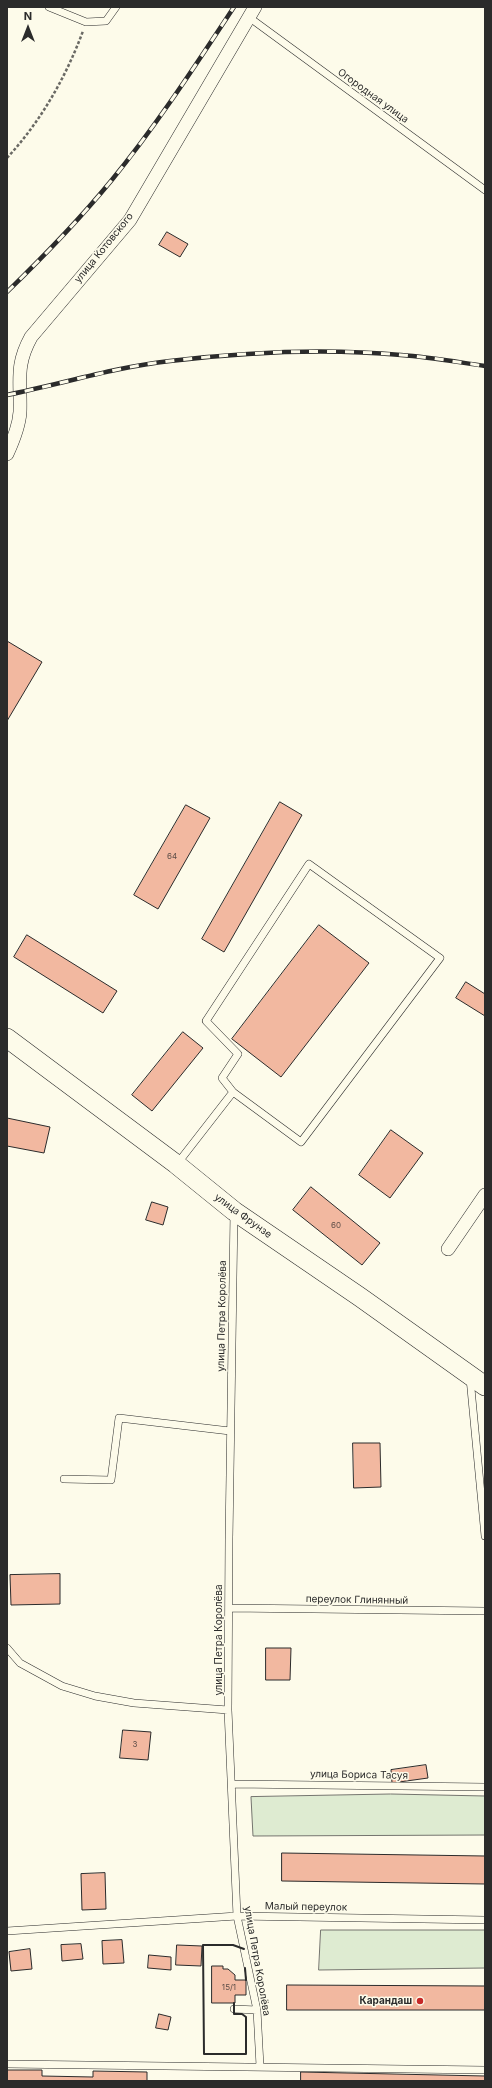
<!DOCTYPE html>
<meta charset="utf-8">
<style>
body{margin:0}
#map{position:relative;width:492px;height:2088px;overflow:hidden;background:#fdfbea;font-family:Inter,sans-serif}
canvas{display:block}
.frame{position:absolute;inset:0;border:8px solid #2b2b2b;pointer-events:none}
.north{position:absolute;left:8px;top:8px;width:40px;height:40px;-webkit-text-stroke:3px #fdfbea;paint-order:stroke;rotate:0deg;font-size:11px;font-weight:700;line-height:16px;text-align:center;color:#2b2b2b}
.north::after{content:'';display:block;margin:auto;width:14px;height:18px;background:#2b2b2b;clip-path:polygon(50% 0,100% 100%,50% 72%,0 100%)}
</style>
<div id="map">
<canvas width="492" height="2088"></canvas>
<div class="frame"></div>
<div class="north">N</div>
</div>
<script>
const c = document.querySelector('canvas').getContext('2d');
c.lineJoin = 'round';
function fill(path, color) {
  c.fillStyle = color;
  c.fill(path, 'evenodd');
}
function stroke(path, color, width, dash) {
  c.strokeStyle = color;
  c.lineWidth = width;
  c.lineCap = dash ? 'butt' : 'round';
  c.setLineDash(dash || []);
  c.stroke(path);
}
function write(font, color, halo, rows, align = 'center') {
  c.font = font + ' Inter,sans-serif';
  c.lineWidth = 3;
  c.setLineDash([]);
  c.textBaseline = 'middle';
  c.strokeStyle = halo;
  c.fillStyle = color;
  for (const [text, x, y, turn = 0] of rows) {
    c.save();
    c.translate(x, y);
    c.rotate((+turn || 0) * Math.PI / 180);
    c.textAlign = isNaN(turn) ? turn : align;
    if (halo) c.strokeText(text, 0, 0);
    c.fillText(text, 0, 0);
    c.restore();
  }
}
const green = new Path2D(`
 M391 1794 485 1796V1835L253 1836 251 1797Z
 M321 1930H485V1968L319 1970Z`);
fill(green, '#deebd1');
stroke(green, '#74746e', 1);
const building = new Path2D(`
 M167 232 188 244 180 257 159 245Z
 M7 641 42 662 7 721Z
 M280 802 302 815 224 952 202 939Z
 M186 805 210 818 158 909 134 895Z
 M319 925 369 963 281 1077 232 1039Z
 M27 935 117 991 103 1013 14 957Z
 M466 982 485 994V1016L456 998Z
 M183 1032 203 1048 152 1111 132 1095Z
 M7 1118 50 1127 44 1153 7 1146Z
 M391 1130 423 1153 390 1198 359 1175Z
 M311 1187 380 1243 362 1265 293 1210Z
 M152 1202 168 1207 163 1225 146 1220Z
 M353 1443H380L381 1487 354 1488Z
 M60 1574V1604L11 1605 10 1575Z
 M266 1648H291L290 1680H266Z
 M123 1730 151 1732 148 1760 120 1758Z
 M426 1765 428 1778 392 1783 391 1770Z
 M282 1853 485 1856V1884L282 1881Z
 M105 1873 106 1909 82 1910 81 1874Z
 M122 1940 124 1963 103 1964 102 1941Z
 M81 1944 83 1959 62 1961 61 1945Z
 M177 1945 202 1946 201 1966 176 1965Z
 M30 1949 32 1969 11 1971 9 1952Z
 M149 1955 171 1957V1970L148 1968Z
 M212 1966H223V1969H228L235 1975V1980H246V1995H235V2003H212Z
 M287 1985 485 1986V2010H287Z
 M159 2014 171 2017 168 2030 156 2028Z
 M7 2070H42V2076L93 2077V2071L147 2072V2081H7Z
 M301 2072 485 2076V2081H301Z`);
fill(building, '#f2b8a0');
stroke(building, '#2b2b2b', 1);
const service = new Path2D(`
 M49 7 86 22 106 21 116 7
 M250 18 485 190
 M177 1164 233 1092 301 1142 440 958 309 864 206 1021 238 1054 222 1078 233 1092
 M234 1213 229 1539 228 1710 237 1916 257 2010 260 2066
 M470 1378 485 1536
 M64 1479 111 1480 119 1418 230 1431
 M229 1608 485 1611
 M7 1648 20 1663 62 1686 95 1696 134 1703 228 1710
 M233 1784 485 1787
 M7 1931 237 1916 485 1920
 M234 2009 257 2010
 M7 2064 485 2070`);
const minor = new Path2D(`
 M7 454C13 441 19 427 20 412 21 381 15 366 31 337L130 220 255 7
 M448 1249 485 1195`);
const secondary = new Path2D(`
 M7 1038 176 1164 234 1211 360 1297 485 1386`);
stroke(service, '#2b2b2b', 8);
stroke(minor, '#2b2b2b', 14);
stroke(secondary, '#2b2b2b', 20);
stroke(new Path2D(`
 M7 158C41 121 66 77 83 31`), '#6a6964', 2.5, [3, 2]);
stroke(service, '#fdfbea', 7);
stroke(minor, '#fdfbea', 13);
stroke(secondary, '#fdfbea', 19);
const rail = new Path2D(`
 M7 292C43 257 79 220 111 181 156 126 195 66 234 7
 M7 395C62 384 115 367 170 361 246 352 325 348 401 355 429 357 457 362 485 366`);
stroke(rail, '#2b2b2b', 4.5);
stroke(rail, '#fdfbea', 3, [9]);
stroke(new Path2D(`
 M245 1968 246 1980
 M234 2003V2014H242L246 2017V2054H204L203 1945H233L244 1949`), '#2b2b2b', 2);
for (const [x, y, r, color] of [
 [420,2001,4,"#c62828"]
]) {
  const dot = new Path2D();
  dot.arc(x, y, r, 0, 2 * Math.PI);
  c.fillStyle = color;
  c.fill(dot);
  stroke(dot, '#fdfbea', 1.5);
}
write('8px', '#5d4e48', null, [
 ["64",172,857],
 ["60",336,1226],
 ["3",135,1745],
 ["15/1",229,1988]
]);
write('10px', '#2b2b2b', '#fdfbea', [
 ["Огородная улица",373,96,36],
 ["улица Котовского",104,248,-51],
 ["улица Фрунзе",243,1216,36],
 ["улица Петра Королёва",222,1316,-89],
 ["переулок Глинянный",357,1600,1],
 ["улица Петра Королёва",219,1640,-90],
 ["улица Бориса Тасуя",359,1775,1],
 ["Малый переулок",306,1907,1],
 ["улица Петра Королёва",257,1961,80]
]);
write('bold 10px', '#2b2b2b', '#fdfbea', [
 ["Карандаш",412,2001]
], 'right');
</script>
